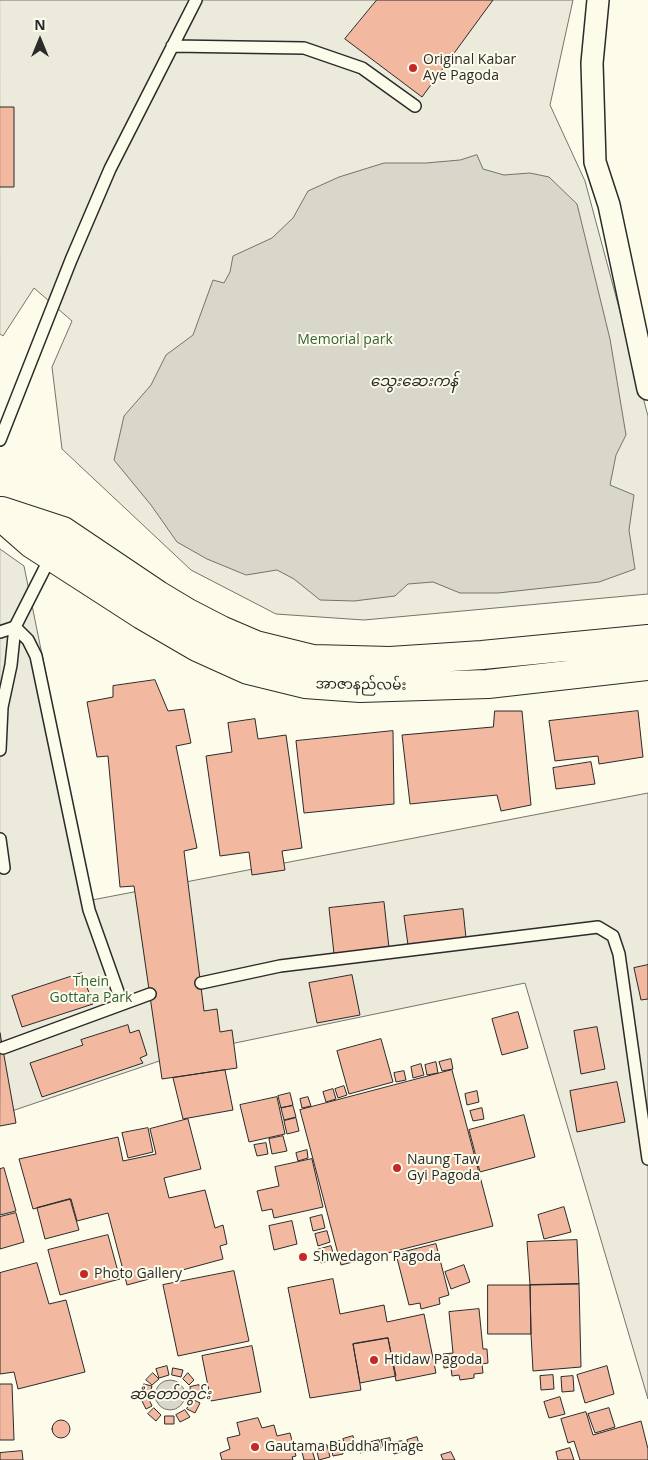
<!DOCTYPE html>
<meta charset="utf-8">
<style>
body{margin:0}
#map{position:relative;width:648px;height:1460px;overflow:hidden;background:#fdfbea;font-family:"Open Sans",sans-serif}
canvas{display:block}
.north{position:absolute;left:15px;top:15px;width:50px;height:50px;-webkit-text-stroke:4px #fdfbea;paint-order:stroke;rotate:0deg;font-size:14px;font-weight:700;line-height:20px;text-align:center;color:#2b2b2b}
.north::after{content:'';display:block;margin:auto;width:18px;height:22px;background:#2b2b2b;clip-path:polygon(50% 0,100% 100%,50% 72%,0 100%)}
</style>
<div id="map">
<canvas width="648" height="1460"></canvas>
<div class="north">N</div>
</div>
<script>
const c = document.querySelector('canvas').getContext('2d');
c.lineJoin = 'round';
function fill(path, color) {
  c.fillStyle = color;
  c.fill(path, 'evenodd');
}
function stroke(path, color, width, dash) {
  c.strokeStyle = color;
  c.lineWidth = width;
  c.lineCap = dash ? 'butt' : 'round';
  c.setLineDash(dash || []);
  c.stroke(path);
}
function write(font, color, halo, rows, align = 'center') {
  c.font = font + ' "Open Sans","Noto Sans Myanmar",sans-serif';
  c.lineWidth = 4;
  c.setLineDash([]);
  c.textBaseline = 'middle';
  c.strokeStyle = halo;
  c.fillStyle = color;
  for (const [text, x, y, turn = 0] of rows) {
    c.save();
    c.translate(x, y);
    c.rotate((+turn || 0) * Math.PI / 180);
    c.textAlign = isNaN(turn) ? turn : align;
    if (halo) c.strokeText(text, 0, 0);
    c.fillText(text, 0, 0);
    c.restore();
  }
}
const green = new Path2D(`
 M0 0H573L550 105 585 181 648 416V594L364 620 276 614 191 570 62 449 52 367 72 321 34 288 3 336 0 334Z
 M0 549 24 566 92 900 648 793V1399L525 983 177 1055 0 1115Z`);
fill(green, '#ecebdb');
stroke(green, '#74746e', 1);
const water = new Path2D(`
 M477 155 483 169 504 175 530 173 549 177 577 204 610 339 626 435 616 455 610 485 634 495 629 530 635 569 599 582 498 593H460L433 582 408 584 395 596 354 601 320 600 294 579 277 570 246 575 207 559 177 542 151 505 114 460 124 416 151 385 166 355 193 335 213 280 224 283 230 272 233 256 272 238 293 218 308 191 339 177 384 163H426L460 160Z
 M155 1395a15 15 0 1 1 30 0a15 15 0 1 1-30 0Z`);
fill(water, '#d8d7c9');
stroke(water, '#74746e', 1);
const building = new Path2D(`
 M377 0H493L422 97 345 39Z
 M0 107H14V187H0Z
 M155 680 168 711 184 709 191 743 176 746 197 848 184 851 204 1011 217 1009 220 1032 232 1030 237 1068 162 1079 134 886 120 887 108 756 97 757 87 702 113 697V686Z
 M495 711H522L531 805 501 811 497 795 410 804 402 735 493 727Z
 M638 711 643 757 599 764 598 756 555 761 549 721Z
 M255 719 258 739 286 735 302 848 282 851 285 870 252 875 249 852 220 856 206 756 232 752 228 723Z
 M393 731 394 804 304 813 296 741Z
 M591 762 595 784 556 789 553 768Z
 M384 902 389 948 334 954 329 908Z
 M463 909 466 938 408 945 404 916Z
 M648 965V999L641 1000 634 968Z
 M82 973 93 1004 22 1027 12 996Z
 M352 975 360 1015 317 1023 309 983Z
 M518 1012 528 1048 502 1055 492 1019Z
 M128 1025 130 1033 139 1030 147 1055 140 1058 143 1063 42 1097 30 1063 83 1045 81 1040Z
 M597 1027 605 1069 581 1074 574 1031Z
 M0 1033 16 1123 0 1126Z
 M381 1039 393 1082 349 1094 337 1051Z
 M451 1059 453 1069 442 1071 439 1062Z
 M436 1062 438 1073 427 1075 425 1065Z
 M421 1064 424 1075 413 1078 411 1067Z
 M225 1070 233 1110 183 1119 173 1078Z
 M452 1070 493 1226 341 1265 300 1110Z
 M404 1071 406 1080 396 1082 394 1073Z
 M617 1082 625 1122 577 1132 570 1091Z
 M344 1086 347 1095 338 1098 335 1089Z
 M333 1089 336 1099 326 1102 323 1092Z
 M477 1091 479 1102 467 1105 465 1094Z
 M290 1093 293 1105 281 1108 278 1096Z
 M277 1097 285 1134 249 1142 240 1105Z
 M308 1097 311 1106 302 1108 300 1099Z
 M293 1106 296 1117 284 1120 281 1108Z
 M482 1108 484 1119 473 1121 470 1111Z
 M524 1115 535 1157 480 1172 469 1130Z
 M296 1118 299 1131 287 1134 284 1121Z
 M188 1119 201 1169 164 1178 169 1198 205 1190 215 1228 223 1225 227 1244 220 1246 223 1259 127 1285 108 1213 77 1221 71 1199 33 1209 19 1159 118 1137 123 1161 156 1154 150 1129Z
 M148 1128 153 1152 128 1158 122 1133Z
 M283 1136 287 1151 272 1154 269 1139Z
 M266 1143 268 1154 257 1156 254 1145Z
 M307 1150 308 1158 298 1161 296 1153Z
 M312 1159 323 1207 274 1218 272 1209 262 1211 257 1191 279 1186 275 1167Z
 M4 1168 16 1211 0 1215V1169Z
 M70 1199 79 1230 45 1239 37 1208Z
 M564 1207 571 1232 544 1239 538 1215Z
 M16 1213 24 1242 0 1249V1217Z
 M322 1215 325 1228 313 1231 310 1218Z
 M292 1221 297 1244 274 1250 269 1226Z
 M327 1231 330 1242 318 1246 315 1234Z
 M108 1235 120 1279 60 1295 48 1250Z
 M577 1240 579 1284 530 1285 527 1242Z
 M436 1244 449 1295 439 1298 440 1304 421 1309 420 1303 409 1305 396 1254Z
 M331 1246 335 1259 321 1263 317 1250Z
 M37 1263 49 1304 66 1300 85 1372 18 1389 14 1372 0 1374V1273Z
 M464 1265 470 1282 451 1289 445 1272Z
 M234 1271 249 1341 178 1356 163 1285Z
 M333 1279 340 1314 384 1305 387 1322 424 1314 436 1373 396 1381 388 1338 353 1344 361 1390 310 1398 288 1288Z
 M579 1284 581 1367 533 1371 531 1334 530 1285Z
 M488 1285H530L531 1334H488Z
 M479 1309 483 1349H487L488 1363 482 1364 483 1373 474 1374V1378L460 1380 459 1375 452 1376 451 1367 444 1368 443 1354 453 1353 449 1312Z
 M388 1338 396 1376 360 1383 353 1344Z
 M252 1346 261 1392 211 1401 202 1356Z
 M167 1366 169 1375 159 1378 156 1369Z
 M607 1366 614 1394 585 1403 577 1375Z
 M173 1368 183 1370 181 1377 172 1375Z
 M153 1373 159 1379 152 1385 146 1380Z
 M188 1373 194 1380 189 1385 183 1379Z
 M553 1375 554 1389 541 1390 540 1376Z
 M573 1376 574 1391 562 1392 561 1377Z
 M0 1384H12L14 1440H0Z
 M144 1384 152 1386 149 1397 141 1394Z
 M199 1385 201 1395 191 1397 190 1387Z
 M148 1397 152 1406 146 1409 141 1399Z
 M560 1397 565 1414 549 1418 544 1402Z
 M192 1399 200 1403 195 1413 187 1409Z
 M154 1408 161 1415 156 1421 148 1414Z
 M609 1408 615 1427 595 1433 588 1414Z
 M185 1410 190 1417 180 1422 176 1415Z
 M586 1412 593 1435 641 1421 648 1449V1460H580L574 1441 568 1443 561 1419Z
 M165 1416H174V1424H165Z
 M258 1418 262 1428 274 1425 277 1436 290 1433 296 1456 292 1457 293 1460H222L220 1453 230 1449 227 1438 240 1435 237 1423Z
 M52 1429a9 9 0 1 1 18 0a9 9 0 1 1-18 0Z
 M353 1436 356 1447 346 1450 343 1439Z
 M417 1437 420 1447 409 1450 407 1440Z
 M390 1438 392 1447 384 1449 381 1440Z
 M379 1440 381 1448 373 1450 371 1442Z
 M340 1441 343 1454 333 1456 330 1444Z
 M402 1441 404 1451 394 1454 392 1443Z
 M365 1443 368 1451 360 1453 358 1445Z
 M327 1445 330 1457 319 1460 316 1448Z
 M570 1448 574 1460H558L556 1452Z
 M312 1450 315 1460H304L302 1452Z
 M22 1451 23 1460H0V1453Z
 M451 1452 455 1460H443L441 1455Z`);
fill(building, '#f2b8a0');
stroke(building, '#2b2b2b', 1);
const service = new Path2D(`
 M172 46 304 48 362 68 415 106
 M0 440 71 260 110 169 196 0
 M15 627 28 640 36 656 89 910 122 1003
 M0 632 15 627 51 556
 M0 750 2 707 11 665 15 627
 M0 839 4 868
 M201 983 280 966 598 927 613 936 619 954 648 1159
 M3 1048 150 994`);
const minor = new Path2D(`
 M598 0 592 63 595 162 609 205 648 389`);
const secondary = new Path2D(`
 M2 511 63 531 158 595 188 613 221 630 256 645 313 659 390 661 482 655 648 639
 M0 516 32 544 142 615 197 647 248 670 305 684 360 688 488 684 648 666`);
stroke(service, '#2b2b2b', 14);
stroke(minor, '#2b2b2b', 24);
stroke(secondary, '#2b2b2b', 30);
stroke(service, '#fdfbea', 11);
stroke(minor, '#fdfbea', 21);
stroke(secondary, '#fdfbea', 28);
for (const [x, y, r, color] of [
 [413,68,5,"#c62828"],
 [397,1168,5,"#c62828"],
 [303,1257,5,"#c62828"],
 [84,1274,5,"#c62828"],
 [374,1360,5,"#c62828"],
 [255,1447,5,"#c62828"]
]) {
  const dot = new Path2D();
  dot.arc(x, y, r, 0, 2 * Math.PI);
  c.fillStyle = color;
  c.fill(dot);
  stroke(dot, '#fdfbea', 2);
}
write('14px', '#2b2b2b', '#fdfbea', [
 ["Original Kabar",423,60],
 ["Aye Pagoda",423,76],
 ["Naung Taw",407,1160],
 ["Gyi Pagoda",407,1176],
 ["Shwedagon Pagoda",313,1257],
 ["Photo Gallery",94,1274],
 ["Htidaw Pagoda",384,1360],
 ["Gautama Buddha Image",265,1447]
], 'left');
write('14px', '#34623c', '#fdfbea', [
 ["Memorial park",345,340],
 ["Thein",91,982],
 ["Gottara Park",91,998]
]);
write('14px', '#2b2b2b', '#fdfbea', [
 ["အာဇာနည်လမ်း",361,685,1]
]);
write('italic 15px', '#2b2b2b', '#fdfbea', [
 ["သွေးဆေးကန်",414,382],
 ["ဆံတော်တွင်း",170,1395]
]);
</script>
